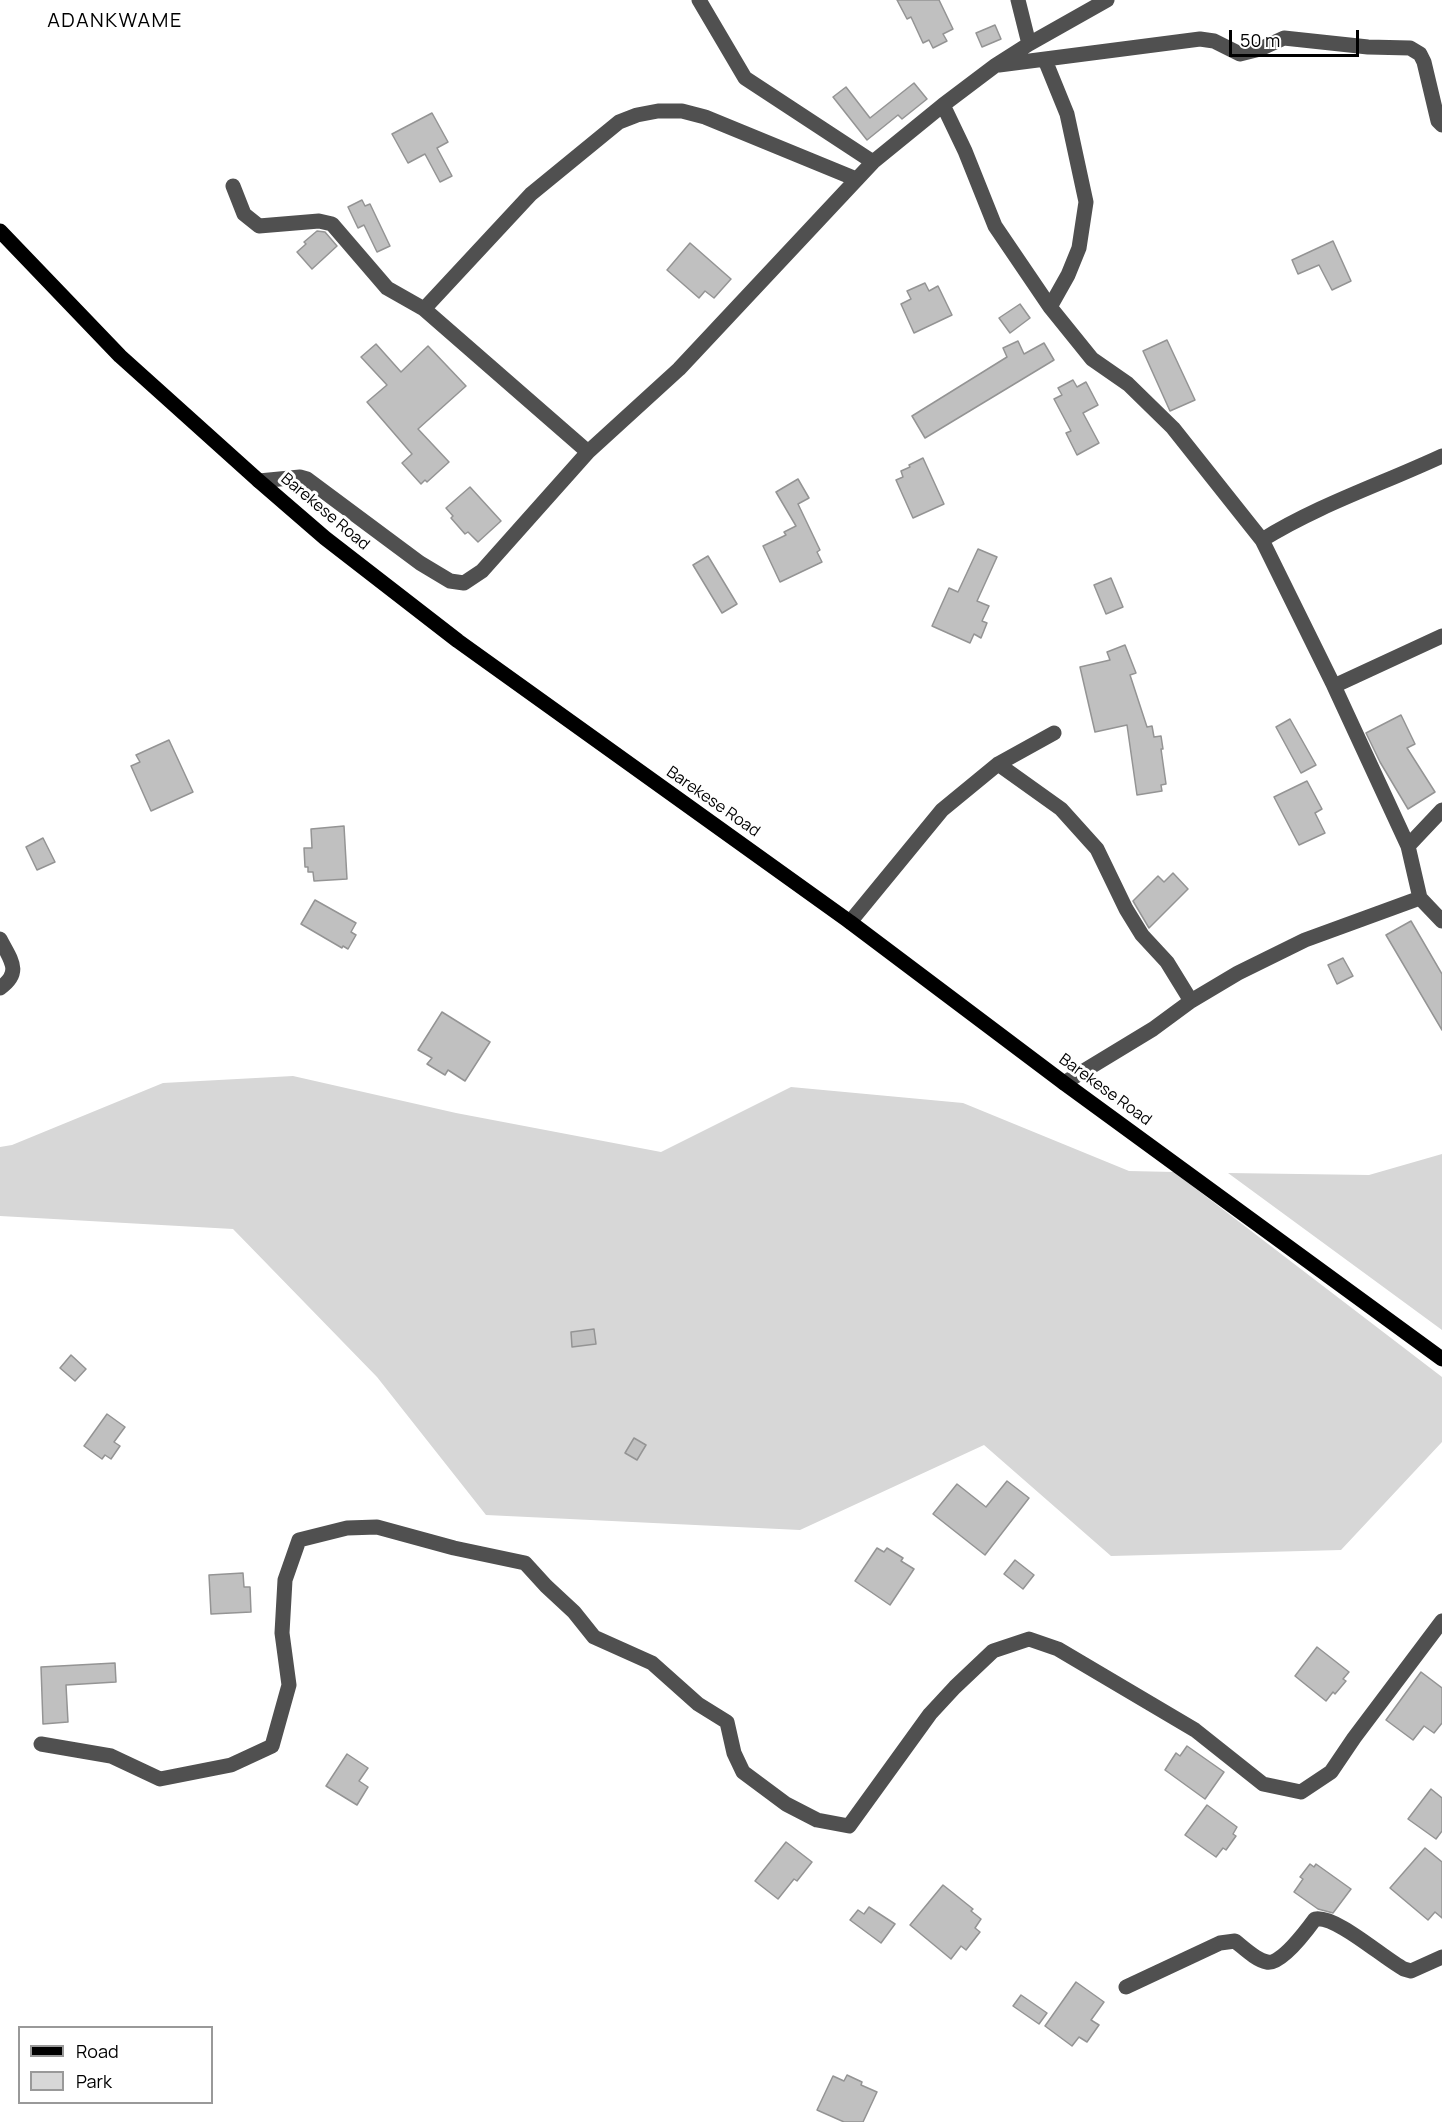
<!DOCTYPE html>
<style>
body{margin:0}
#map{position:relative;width:1442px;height:2122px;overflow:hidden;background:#fff;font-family:Manrope,sans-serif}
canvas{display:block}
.legend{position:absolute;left:18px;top:2026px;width:195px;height:78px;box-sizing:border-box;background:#fff;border:2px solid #999;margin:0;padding:8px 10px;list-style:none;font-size:18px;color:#000}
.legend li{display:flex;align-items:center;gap:12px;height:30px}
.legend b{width:30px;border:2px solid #999}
.scale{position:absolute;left:1229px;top:30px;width:130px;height:27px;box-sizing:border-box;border:3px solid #000;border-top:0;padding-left:8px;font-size:18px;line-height:21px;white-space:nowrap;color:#000;-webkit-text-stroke:4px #fff;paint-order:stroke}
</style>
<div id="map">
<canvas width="1442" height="2122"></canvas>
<ul class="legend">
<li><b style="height:8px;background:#000"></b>Road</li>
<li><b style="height:16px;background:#d7d7d7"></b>Park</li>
</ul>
<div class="scale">50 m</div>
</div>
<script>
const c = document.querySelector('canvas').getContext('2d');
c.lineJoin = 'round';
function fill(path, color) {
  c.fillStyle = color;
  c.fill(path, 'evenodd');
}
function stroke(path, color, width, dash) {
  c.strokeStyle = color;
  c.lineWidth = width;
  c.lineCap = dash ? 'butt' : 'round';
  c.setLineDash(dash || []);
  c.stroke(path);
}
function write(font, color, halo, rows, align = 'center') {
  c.font = font + ' Manrope,sans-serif';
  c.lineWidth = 6;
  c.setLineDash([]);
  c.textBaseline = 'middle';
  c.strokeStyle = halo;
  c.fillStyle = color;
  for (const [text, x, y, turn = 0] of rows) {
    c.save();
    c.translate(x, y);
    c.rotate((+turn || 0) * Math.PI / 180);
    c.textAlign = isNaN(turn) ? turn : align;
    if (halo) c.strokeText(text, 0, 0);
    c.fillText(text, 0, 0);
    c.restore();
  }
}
fill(new Path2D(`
 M293 1076 456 1113 661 1152 791 1087 963 1103 1129 1171 1174 1172 1442 1377V1442L1341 1550 1111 1556 984 1445 800 1530 486 1515 377 1377 233 1229 0 1216V1147L12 1145 163 1083Z
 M1442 1154V1330L1228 1173 1369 1175Z`), '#d7d7d7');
const building = new Path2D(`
 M897 0H939L953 29 943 34 947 41 933 48 929 40 923 43 911 17 907 19Z
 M995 25 1001 39 982 47 976 33Z
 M914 83 927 99 902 119 898 115 867 140 833 97 846 87 870 118Z
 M432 113 448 142 437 148 452 176 440 182 425 154 408 163 392 134Z
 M362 200 365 206 370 204 390 246 377 252 364 225 358 228 348 207Z
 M317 231 325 232 337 246 312 269 297 252 306 244 304 242Z
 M1333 241 1351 281 1332 290 1319 265 1298 274 1292 260Z
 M690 243 731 279 714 298 705 291 699 298 667 270Z
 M925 283 929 291 938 286 952 315 914 333 901 304 911 299 907 291Z
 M1020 304 1030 318 1010 333 999 318Z
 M1167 340 1195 400 1170 411 1143 351Z
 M1018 341 1024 354 1044 343 1054 360 925 438 912 416 1007 357 1003 348Z
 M376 344 401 372 428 346 466 386 418 429 449 462 427 482 425 480 421 484 402 463 412 454 367 402 387 385 361 357Z
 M1073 380 1077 387 1086 382 1098 405 1083 413 1099 443 1077 455 1066 433 1071 431 1054 399 1062 395 1058 388Z
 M923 458 944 504 913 518 896 480 903 477 901 471 910 467 909 465Z
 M798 479 809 498 798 504 820 550 817 552 822 562 780 582 763 546 786 535 784 532 796 526 776 492Z
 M470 487 501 521 478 542 468 532 465 534 451 518 453 516 446 508Z
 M978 549 997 557 977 601 989 606 982 621 987 623 981 638 974 634 970 643 932 626 949 588 958 592Z
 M708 556 737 604 722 613 693 565Z
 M1111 578 1123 607 1106 614 1094 585Z
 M1125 645 1136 673 1130 675 1147 727 1152 726 1154 737 1161 736 1163 749H1161L1166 784 1161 785 1162 791 1137 795 1127 725 1095 732 1080 667 1110 660 1107 652Z
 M1401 715 1415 744 1407 748 1435 792 1408 809 1380 762 1366 733Z
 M1290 719 1316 765 1301 773 1276 727Z
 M169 740 193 792 151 811 131 766 140 762 136 755Z
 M1307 781 1322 809 1315 813 1325 833 1299 845 1274 797Z
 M344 826 347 879 314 881 313 872H308V867H305L304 848H312L311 829Z
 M43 838 55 862 37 870 26 847Z
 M1173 873 1188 889 1149 928 1133 901 1158 876 1164 882Z
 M315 900 356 923 351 932 356 935 348 949 343 946 342 948 301 924Z
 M1411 921 1442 974V1030L1386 935Z
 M1343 958 1353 976 1337 984 1328 965Z
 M442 1012 490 1042 465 1081 448 1070 445 1075 427 1064 432 1058 418 1050Z
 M594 1329 596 1344 572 1347 571 1332Z
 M71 1355 86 1369 75 1381 60 1368Z
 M107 1414 125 1427 114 1442 120 1446 111 1459 105 1455 102 1459 84 1446Z
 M634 1438 646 1445 637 1460 625 1453Z
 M1007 1481 1029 1498 985 1555 933 1514 957 1484 986 1507Z
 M877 1548 884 1552 887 1548 903 1558 901 1561 914 1569 890 1605 855 1581Z
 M1015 1560 1034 1575 1023 1589 1004 1574Z
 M243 1573 244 1587H250L251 1612 211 1614 209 1575Z
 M1317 1647 1349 1672 1343 1679 1346 1681 1335 1694 1333 1692 1326 1701 1295 1676Z
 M115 1663 116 1682 66 1685 68 1722 43 1724 41 1667Z
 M1421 1672 1442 1688V1723L1434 1733 1424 1726 1413 1740 1386 1720Z
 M1187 1746 1224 1772 1205 1799 1165 1770 1176 1753 1180 1756Z
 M347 1754 368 1768 359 1781 368 1787 357 1805 326 1786Z
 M1431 1789 1442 1798V1831L1436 1839 1408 1819Z
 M1207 1805 1237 1827 1233 1834 1236 1836 1226 1850 1223 1848 1216 1857 1185 1835Z
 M786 1842 812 1862 797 1881 794 1879 778 1899 755 1881Z
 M1425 1848 1442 1862V1918L1435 1912 1428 1920 1390 1888Z
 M1310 1864 1314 1867 1316 1864 1351 1889 1333 1913 1318 1909 1294 1892 1303 1879 1300 1877Z
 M943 1885 973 1909 971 1911 981 1919 975 1928 980 1932 966 1950 961 1946 951 1959 910 1925Z
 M869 1907 895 1924 881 1943 850 1920 858 1910 864 1914Z
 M1076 1982 1104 2002 1091 2020 1099 2025 1087 2042 1079 2037 1072 2046 1045 2026Z
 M1021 1995 1047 2013 1039 2024 1013 2006Z
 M847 2075 862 2082 861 2085 877 2092 863 2122H844L817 2110 833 2076 844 2081Z`);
fill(building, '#c0c0c0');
stroke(building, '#949494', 1.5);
stroke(new Path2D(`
 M699 0 745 78 873 162
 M1018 0 1029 44
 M1045 60 1067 114 1086 202 1079 248 1068 275 1050 307
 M999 65 1200 39 1214 41 1240 54 1260 49 1284 38 1368 47 1410 48 1420 54 1424 62 1438 121 1442 125
 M943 105 965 151 995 226 1050 307 1092 359 1128 384 1173 428 1262 540 1334 686 1408 846 1420 898 1442 921
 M233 186 244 214 259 226 319 221 332 224 387 288 424 309 588 452
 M424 309 531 194 619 122 637 115 658 111H682L705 117 856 179
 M259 481 300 477 307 479 420 563 450 581 464 583 482 571 588 452 679 369 873 162 943 105 996 65 1029 44 1107 0
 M1262 540C1318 505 1382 484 1442 456
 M1334 686 1442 636
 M998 764 1061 809 1097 849 1126 909 1142 935 1167 962 1191 1001
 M1408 846 1442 810
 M850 922 942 810 998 764 1054 733
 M0 939C10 959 23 972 0 988
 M1064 1083 1153 1029 1191 1001 1238 973 1305 940 1420 898
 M41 1744 111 1756 160 1779 231 1765 272 1746 289 1685 282 1633 285 1580 299 1540 347 1528 377 1527 454 1548 525 1563 546 1586 574 1612 594 1637 652 1663 698 1704 727 1722 734 1753 743 1772 786 1804 817 1820 849 1826 930 1714 955 1687 993 1651 1029 1639 1058 1649 1195 1730 1263 1784 1301 1792 1331 1772 1354 1738 1442 1621
 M1126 1987 1220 1943 1235 1941C1244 1948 1256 1960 1267 1962 1280 1966 1307 1930 1315 1919 1336 1915 1383 1958 1404 1969L1411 1971 1442 1957`), '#505050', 15);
stroke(new Path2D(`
 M0 231 120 356 259 481 325 538 458 641 850 922 1064 1083 1442 1359`), '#000', 15);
write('16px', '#000', '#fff', [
 ["Barekese Road",325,512,40],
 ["Barekese Road",713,802,35],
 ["Barekese Road",1105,1090,36]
]);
c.letterSpacing = '1.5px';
write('20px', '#000', '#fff', [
 ["ADANKWAME",115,21]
]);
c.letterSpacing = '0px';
</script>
